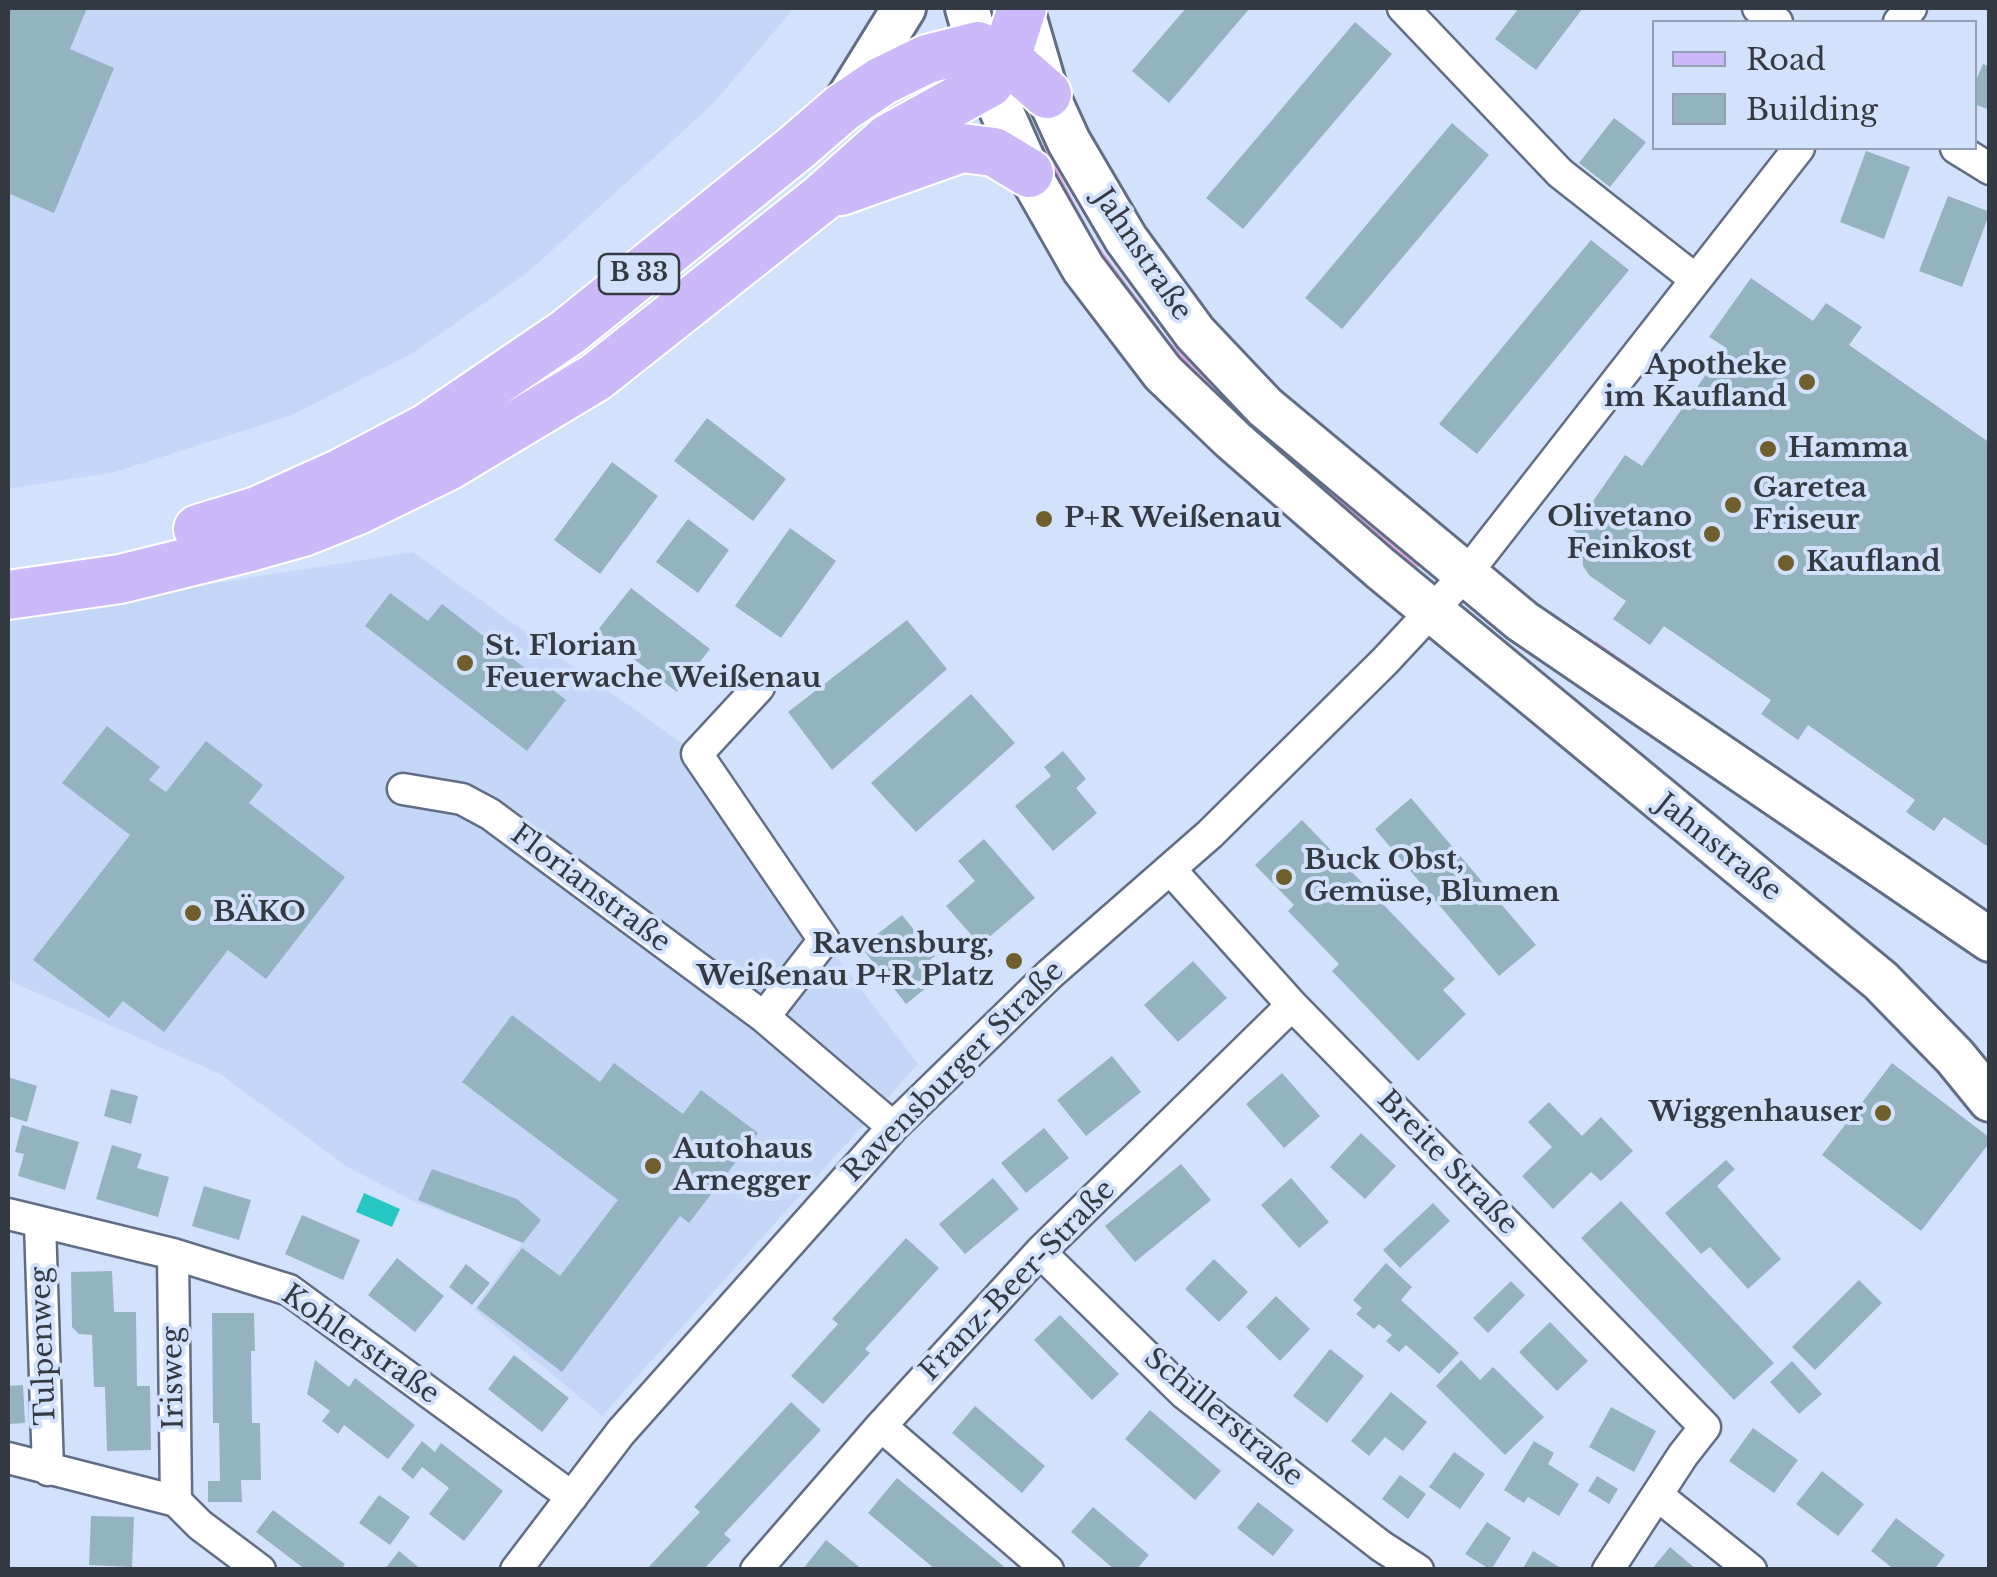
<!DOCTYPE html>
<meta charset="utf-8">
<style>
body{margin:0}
#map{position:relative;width:1997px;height:1577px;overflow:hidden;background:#d3e2fc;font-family:"Libre Baskerville",serif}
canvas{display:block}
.frame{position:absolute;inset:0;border:10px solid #343a44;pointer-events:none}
.legend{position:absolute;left:1652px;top:20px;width:325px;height:130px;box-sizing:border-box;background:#d3e2fc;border:2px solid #939fb2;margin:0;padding:12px 18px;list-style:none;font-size:30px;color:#343a44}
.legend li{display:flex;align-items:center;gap:20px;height:50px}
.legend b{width:50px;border:2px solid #939fb2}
</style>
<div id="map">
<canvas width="1997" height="1577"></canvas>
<div class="frame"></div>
<ul class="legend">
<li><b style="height:12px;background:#cbb9fa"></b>Road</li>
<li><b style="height:28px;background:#94b3c1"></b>Building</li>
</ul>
</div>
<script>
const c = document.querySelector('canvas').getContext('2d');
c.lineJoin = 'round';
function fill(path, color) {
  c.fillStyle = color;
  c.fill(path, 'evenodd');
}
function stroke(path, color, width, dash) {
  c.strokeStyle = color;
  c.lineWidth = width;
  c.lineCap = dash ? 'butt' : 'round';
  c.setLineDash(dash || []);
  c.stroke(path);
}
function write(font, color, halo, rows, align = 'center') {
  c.font = font + ' "Libre Baskerville",serif';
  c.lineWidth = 8;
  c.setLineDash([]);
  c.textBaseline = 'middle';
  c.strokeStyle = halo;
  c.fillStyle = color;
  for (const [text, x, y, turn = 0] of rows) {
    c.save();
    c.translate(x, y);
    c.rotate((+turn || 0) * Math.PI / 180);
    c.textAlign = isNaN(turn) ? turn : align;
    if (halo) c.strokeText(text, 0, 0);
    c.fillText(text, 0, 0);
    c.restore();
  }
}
fill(new Path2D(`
 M8 8H794L713 104 527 273 413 353 292 415 115 472 8 489Z
 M413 552 697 754 824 940 918 1064 602 1416 474 1309 523 1241 415 1202 349 1168 220 1074 8 980V616Z`), '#c4d7f6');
fill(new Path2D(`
 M1031 145H1044L1094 240 1169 341 1247 421 1419 558 1418 567 1401 562 1209 400 1099 268Z
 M1596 641 1989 920 1592 644Z`), '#e2a6dd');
fill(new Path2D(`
 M364 1193 400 1209 392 1227 356 1212Z`), '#26c7c3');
fill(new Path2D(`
 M8 8H87L70 49 114 68 54 213 8 193Z
 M1186 8H1250L1169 103 1132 71Z
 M1519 8H1583L1536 70 1495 39Z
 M1355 22 1392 54 1243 229 1206 198Z
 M1983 64 1990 67V110L1974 104V85Z
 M1614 118 1646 142 1610 187 1579 163Z
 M1452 123 1489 155 1342 329 1305 298Z
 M1866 151 1910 167 1884 239 1840 222Z
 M1948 196 1990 212 1962 287 1919 271Z
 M1591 240 1629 270 1477 454 1439 424Z
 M1751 278 1813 321 1826 303 1862 327 1849 345 1990 443V848L1944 817 1934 831 1906 812 1915 800 1808 725 1798 740 1761 714 1771 700 1664 626 1650 645 1613 619 1626 601 1590 576 1583 566 1582 553 1590 542 1573 530 1625 455 1642 466 1725 347 1709 337Z
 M707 418 786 479 753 521 674 461Z
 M612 462 658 496 600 574 554 540Z
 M688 519 729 550 698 593 656 562Z
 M790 528 836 561 781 638 735 606Z
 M631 588 710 649 677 692 597 631Z
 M390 593 428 621 442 604 566 700 527 751 365 626Z
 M907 620 947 669 832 770 788 712Z
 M971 694 1015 743 916 832 871 783Z
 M107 726 160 767 149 780 166 792 206 741 263 785 249 803 345 877 266 979 228 950 164 1032 123 1001 109 1018 33 960 130 835 62 783Z
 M1063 751 1086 779 1076 788 1097 813 1053 851 1015 806 1051 776 1044 767Z
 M1411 798 1536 945 1499 976 1375 829Z
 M1302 820 1455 979 1443 990 1466 1014 1418 1061 1332 971 1339 964 1288 911 1294 905 1255 865Z
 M984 839 1035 898 980 945 946 906 975 881 958 861Z
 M902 915 935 956 924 965 936 980 906 1004 861 947Z
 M1193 961 1227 998 1178 1042 1144 1005Z
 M512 1015 600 1082 614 1063 683 1114 701 1090 758 1133 689 1223 680 1216 562 1372 477 1308 522 1248 560 1276 618 1200 462 1082Z
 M1112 1056 1141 1092 1086 1136 1057 1100Z
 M1892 1063 1990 1138V1142L1921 1231 1822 1155Z
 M1282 1073 1320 1116 1284 1148 1246 1104Z
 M8 1077 37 1086 27 1122 8 1116Z
 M111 1089 138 1096 131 1124 104 1116Z
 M1549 1102 1582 1136 1601 1117 1633 1151 1601 1181 1591 1172 1553 1209 1522 1176 1552 1147 1528 1122Z
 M22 1125 79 1142 65 1190 18 1176 24 1154 15 1152Z
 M1044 1128 1069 1158 1026 1193 1001 1163Z
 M1361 1133 1396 1166 1365 1199 1330 1167Z
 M112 1145 142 1154 137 1168 169 1177 158 1217 96 1199Z
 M1726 1160 1735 1169 1717 1186 1781 1259 1748 1289 1710 1247 1701 1254 1665 1213Z
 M1181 1164 1211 1200 1135 1262 1105 1226Z
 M432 1169 517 1199 541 1220 523 1243 418 1200Z
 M993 1178 1019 1209 965 1254 939 1224Z
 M1291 1178 1329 1222 1299 1248 1261 1205Z
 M204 1186 251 1200 239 1240 192 1226Z
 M1621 1201 1774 1363 1734 1400 1581 1238Z
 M1433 1203 1450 1221 1400 1268 1383 1250Z
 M302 1215 360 1240 343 1280 285 1254Z
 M906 1238 939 1268 865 1349 870 1353 823 1404 791 1376 838 1324 832 1319Z
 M397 1258 444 1296 415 1332 368 1295Z
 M1214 1259 1248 1292 1219 1322 1185 1289Z
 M1386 1263 1412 1287 1401 1300 1459 1353 1439 1374 1406 1345 1399 1352 1386 1341 1392 1335 1379 1324 1374 1329 1356 1314 1362 1308 1353 1300Z
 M466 1264 490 1283 472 1305 449 1287Z
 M112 1271 114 1312H136L137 1386H150L151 1450 107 1451 105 1387H94L92 1335 79 1334 72 1327 71 1272Z
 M1859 1280 1882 1303 1815 1370 1792 1347Z
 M1511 1281 1525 1295 1488 1333 1473 1318Z
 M1276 1296 1310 1329 1280 1361 1246 1327Z
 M212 1313H254L255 1351H251L252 1423H260L261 1480H241L242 1502H208V1481H220L219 1423H213Z
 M1060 1315 1119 1374 1092 1400 1034 1340Z
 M1550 1322 1588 1361 1557 1391 1519 1352Z
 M1330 1349 1364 1376 1327 1423 1293 1396Z
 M514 1355 569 1398 542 1432 488 1389Z
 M315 1360 349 1387 355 1378 415 1425 388 1459 344 1425 338 1434 322 1421 330 1411 307 1394Z
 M1461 1360 1480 1380 1493 1367 1544 1417 1505 1455 1436 1386Z
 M1792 1361 1822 1394 1799 1414 1770 1382Z
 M23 1385 25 1423 8 1424V1386Z
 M1391 1392 1427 1422 1403 1451 1385 1437 1369 1456 1351 1441Z
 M791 1402 821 1430 724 1534 731 1540 703 1570H646L700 1512 694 1507Z
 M975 1406 1045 1466 1022 1493 952 1433Z
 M1611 1407 1656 1431 1634 1472 1589 1447Z
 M1150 1410 1221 1471 1195 1500 1125 1439Z
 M1753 1428 1798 1460 1774 1493 1729 1461Z
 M422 1441 435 1452 441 1443 503 1491 464 1541 429 1514 449 1488 422 1467 413 1479 401 1469Z
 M1534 1441 1554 1453 1548 1464 1579 1484 1559 1516 1528 1497 1524 1503 1504 1490Z
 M1454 1452 1485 1474 1460 1509 1429 1487Z
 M1822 1471 1864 1504 1838 1536 1796 1504Z
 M1400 1475 1426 1494 1408 1519 1382 1499Z
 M1597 1476 1618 1489 1609 1504 1588 1491Z
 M897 1478 1008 1570H936L868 1513Z
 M379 1495 410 1517 390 1545 359 1523Z
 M1258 1502 1294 1530 1273 1556 1237 1528Z
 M1093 1507 1149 1555 1136 1570H1115L1071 1532Z
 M273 1510 345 1564 341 1570H306L256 1532Z
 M91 1516 134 1517 132 1567 89 1565Z
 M1896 1518 1945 1555 1934 1570H1895L1871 1551Z
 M1487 1522 1511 1538 1491 1570 1465 1554Z
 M826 1540 863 1570H802Z
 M1670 1547 1697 1570H1651Z
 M399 1551 422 1570H384Z
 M1533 1551 1564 1570H1522Z`), '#94b3c1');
const street = new Path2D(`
 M1403 8 1560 173 1695 279
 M1758 8 1777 22
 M1899 22 1911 8
 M1956 148 1990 169
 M759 687 697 754 824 940 764 1017
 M403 789 462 799 490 814 764 1017 893 1127
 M1170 869 1292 1005 1705 1427 1683 1455 1608 1570
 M8 1214 173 1254 289 1290 572 1497
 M40 1223 48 1470
 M1040 1252 1185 1394 1381 1546 1418 1570
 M173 1254 176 1501
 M881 1426 1048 1570
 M8 1458 176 1501 200 1525 260 1570
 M1657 1495 1751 1570
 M516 1570 621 1432 893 1127 1050 974 1210 834 1385 661 1466 574 1799 148
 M756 1570 881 1426 1040 1252 1292 1005`);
const secondary = new Path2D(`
 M967 8 989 83 1029 173 1083 268 1163 373 1233 440 1380 568 1881 981 1955 1057 1990 1100
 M1022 8 1047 94 1069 142 1126 239 1195 333 1265 407 1522 621 1990 940
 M842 108 904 8`);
const primary = new Path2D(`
 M841 191 962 148 994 152 1029 173
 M198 529 257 511 341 473 427 428 568 332 797 147 842 108 882 81 927 59 978 46 1006 58 1047 94
 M8 595 120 579 250 547 303 532 358 510 448 466 596 377 823 197 889 138 989 83 1006 58 1022 8`);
stroke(street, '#606d84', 35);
stroke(secondary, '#606d84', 48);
stroke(primary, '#fff', 52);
stroke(street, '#fff', 30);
stroke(secondary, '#fff', 42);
stroke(primary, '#cbb9fa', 48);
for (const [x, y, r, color] of [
 [1807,382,10,"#705e2c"],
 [1768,449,10,"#705e2c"],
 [1733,505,10,"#705e2c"],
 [1044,519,10,"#705e2c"],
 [1712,534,10,"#705e2c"],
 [1786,563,10,"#705e2c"],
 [465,663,10,"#705e2c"],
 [1284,877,10,"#705e2c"],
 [193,913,10,"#705e2c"],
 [1014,961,10,"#705e2c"],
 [1883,1113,10,"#705e2c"],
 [653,1166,10,"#705e2c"]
]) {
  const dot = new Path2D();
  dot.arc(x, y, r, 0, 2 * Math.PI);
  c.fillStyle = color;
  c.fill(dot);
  stroke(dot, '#d3e2fc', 4);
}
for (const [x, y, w] of [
 [639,274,80]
]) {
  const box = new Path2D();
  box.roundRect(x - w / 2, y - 20, w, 40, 8);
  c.fillStyle = '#d3e2fc';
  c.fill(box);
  stroke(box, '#343a44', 2.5);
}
write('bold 25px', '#343a44', null, [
 ["B 33",639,274]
]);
write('28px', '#343a44', '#d3e2fc', [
 ["Jahnstraße",1142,255,56],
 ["Jahnstraße",1718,848,39],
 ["Florianstraße",590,889,37],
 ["Ravensburger Straße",954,1072,-45],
 ["Breite Straße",1447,1163,46],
 ["Franz-Beer-Straße",1018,1281,-46],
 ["Kohlerstraße",360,1345,35],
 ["Tulpenweg",44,1346,-92],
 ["Irisweg",174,1378,-91],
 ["Schillerstraße",1223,1418,40]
]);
write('bold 28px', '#343a44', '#d3e2fc', [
 ["Apotheke",1787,366,"right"],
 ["im Kaufland",1787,398,"right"],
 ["Hamma",1788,449],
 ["Garetea",1753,489],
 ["Friseur",1753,521],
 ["Olivetano",1692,518,"right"],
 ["Feinkost",1692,550,"right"],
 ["P+R Weißenau",1064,519],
 ["Kaufland",1806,563],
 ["St. Florian",485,647],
 ["Feuerwache Weißenau",485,679],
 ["Buck Obst,",1304,861],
 ["Gemüse, Blumen",1304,893],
 ["BÄKO",213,913],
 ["Ravensburg,",994,945,"right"],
 ["Weißenau P+R Platz",994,977,"right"],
 ["Wiggenhauser",1863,1113,"right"],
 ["Autohaus",673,1150],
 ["Arnegger",673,1182]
], 'left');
</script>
